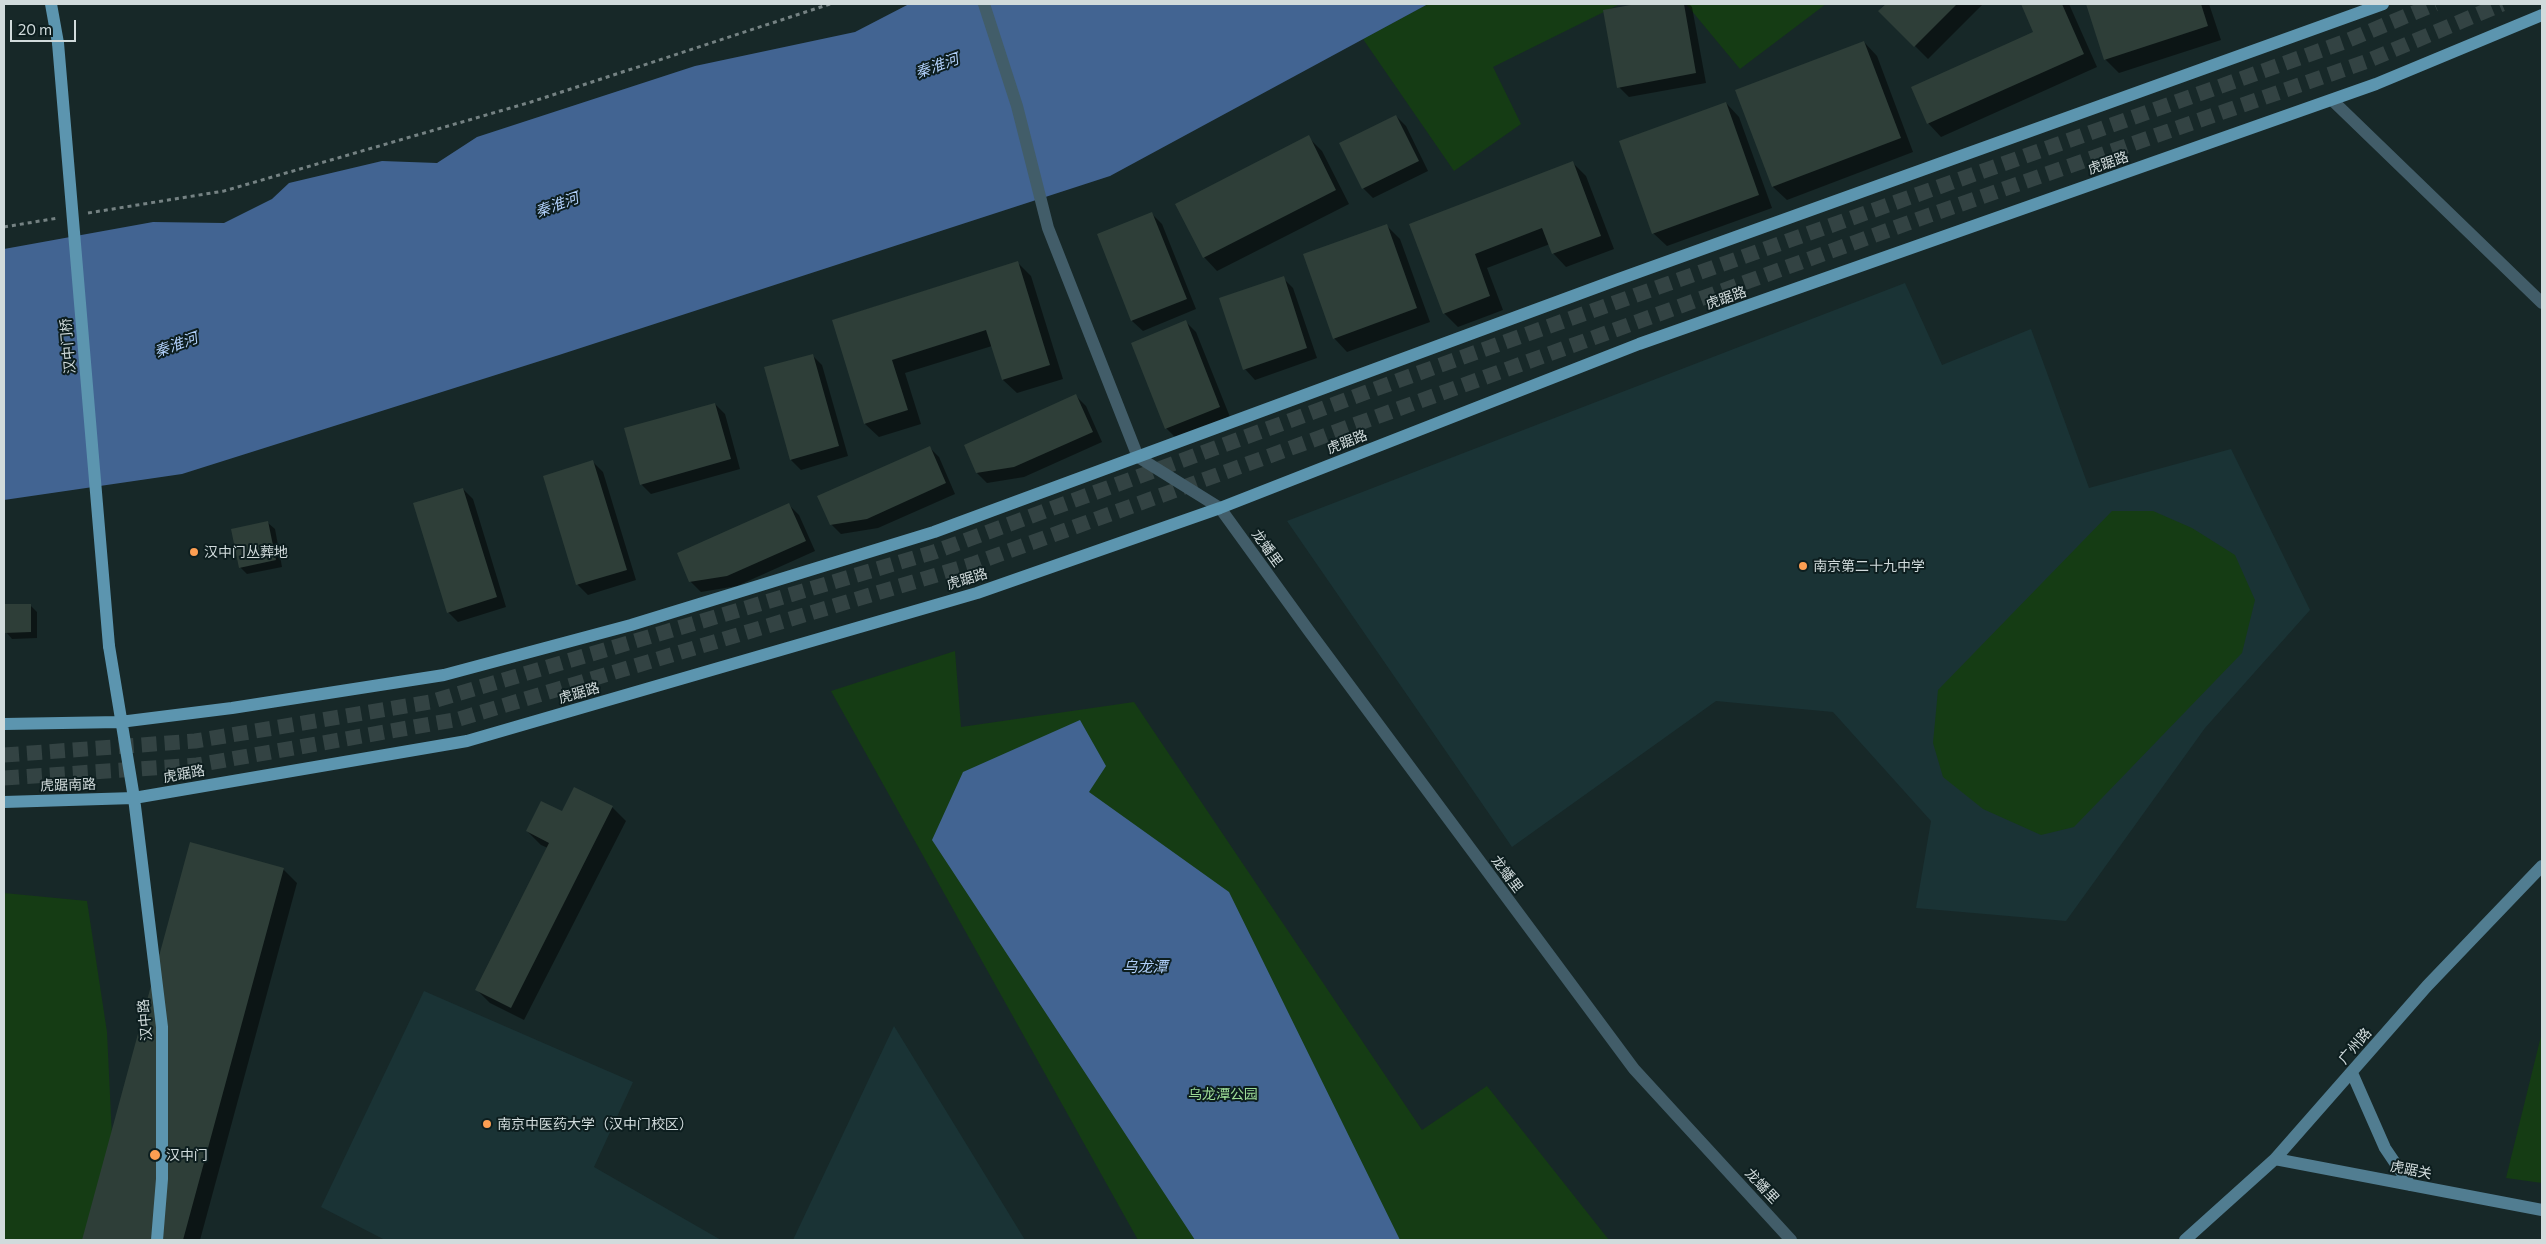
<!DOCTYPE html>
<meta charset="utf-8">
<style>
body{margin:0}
#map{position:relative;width:2546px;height:1244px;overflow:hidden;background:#172828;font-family:Commissioner,sans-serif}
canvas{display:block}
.frame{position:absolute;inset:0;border:5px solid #d1dbdc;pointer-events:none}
.scale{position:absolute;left:10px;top:20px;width:66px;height:22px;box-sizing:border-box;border:2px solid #d1dbdc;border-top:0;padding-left:6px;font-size:15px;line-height:18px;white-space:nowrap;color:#d1dbdc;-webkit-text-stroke:4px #0d1e1f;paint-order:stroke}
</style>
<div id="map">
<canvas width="2546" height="1244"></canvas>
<div class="frame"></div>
<div class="scale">20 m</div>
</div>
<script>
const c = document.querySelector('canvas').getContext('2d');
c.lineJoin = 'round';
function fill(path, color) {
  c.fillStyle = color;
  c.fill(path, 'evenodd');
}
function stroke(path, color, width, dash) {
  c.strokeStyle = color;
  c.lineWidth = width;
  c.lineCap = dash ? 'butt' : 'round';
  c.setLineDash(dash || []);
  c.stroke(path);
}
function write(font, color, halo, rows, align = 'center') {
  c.font = font + ' Commissioner,"Noto Sans SC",sans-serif';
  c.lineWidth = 4;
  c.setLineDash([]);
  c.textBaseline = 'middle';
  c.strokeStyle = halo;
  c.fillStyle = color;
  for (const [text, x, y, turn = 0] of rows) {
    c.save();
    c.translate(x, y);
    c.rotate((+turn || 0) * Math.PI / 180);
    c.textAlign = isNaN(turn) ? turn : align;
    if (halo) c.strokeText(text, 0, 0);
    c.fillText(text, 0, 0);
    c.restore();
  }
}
fill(new Path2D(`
 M1905 283 1942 365 2031 329 2089 488 2231 449 2310 610 2205 728 2066 921 1916 908 1931 821 1833 712 1716 701 1512 847 1287 521Z
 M424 991 633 1082 594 1167 721 1240H385L321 1207Z
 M894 1026 1025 1240H793Z`), '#1a3335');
fill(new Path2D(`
 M1428 4H1620L1493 67 1521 124 1454 171 1363 39Z
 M1686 4H1826L1740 69Z
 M2112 511H2153L2192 528 2235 555 2255 600 2242 653 2074 827 2041 835 1983 809 1943 777 1933 743 1938 690Z
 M955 651 961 727 1134 702 1422 1130 1487 1086 1609 1240H1138L831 691Z
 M4 893 87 901 107 1032 114 1180 101 1240H4Z
 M2542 1032V1183L2506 1178Z`), '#153c14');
fill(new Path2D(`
 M909 4H1428L1110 176 559 355 182 474 4 500V249L153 222 224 223 272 199 289 183 382 161 437 163 477 137 695 66 855 32Z
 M1080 720 1106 766 1089 792 1229 892 1400 1240H1195L932 840 963 772Z`), '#426492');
fill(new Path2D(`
 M1643 4H1689L1692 7 1706 83 1629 97 1619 87 1605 11Z
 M1887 4H1983L1928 59 1880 11Z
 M2022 4H2069L2097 67 1941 137 1928 123 2035 33Z
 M2088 4H2209L2221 40 2119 73 2105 59Z
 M1864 42 1877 56 1913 152 1787 200 1773 187 1737 91Z
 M1726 103 1739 117 1772 208 1667 246 1653 233Z
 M1396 116 1406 126 1428 171 1373 198 1363 188Z
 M1308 137 1322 151 1349 204 1217 271 1204 257Z
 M1573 163 1586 176 1614 249 1566 267 1553 253 1550 244 1487 268 1503 310 1458 327 1444 313 1411 224Z
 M1152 214 1162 224 1196 309 1143 331 1132 321 1099 235Z
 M1386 225 1400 239 1430 322 1347 352 1334 338Z
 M1017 262 1031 276 1063 379 1017 393 1003 380 992 346 905 373 921 424 879 437 865 424 833 320Z
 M1283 278 1293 288 1317 358 1255 380 1245 369Z
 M1186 322 1196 332 1230 417 1176 438 1166 428Z
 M812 355 822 365 848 456 801 470 791 460Z
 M1076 396 1086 406 1102 442 1024 477 987 483 977 473Z
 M715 404 725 414 740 469 651 494 641 484Z
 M929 447 939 457 955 494 878 528 841 534 831 524Z
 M593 462 603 472 636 580 588 595 578 585 545 477Z
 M463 489 473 499 506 607 458 622 448 612Z
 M789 505 799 515 815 551 737 586 701 592 690 581Z
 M268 523 275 529 282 567 247 574 240 567Z
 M30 605 37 612V638L12 639 6 632Z
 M612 807 626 821 524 1020 490 1003 477 990 548 848 541 845 527 831 563 813Z
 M191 844 283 869 297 883 200 1240H83Z`), '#0007');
fill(new Path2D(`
 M1636 4H1684L1696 73 1617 88 1603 10Z
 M1886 4H1957L1914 47 1878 11Z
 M2021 4H2062L2084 54 1927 124 1911 87 2033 32Z
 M2086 4H2201L2208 26 2104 60Z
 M1864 41 1901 138 1772 187 1735 90Z
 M1726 102 1759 195 1652 234 1619 141Z
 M1396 115 1419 161 1362 189 1339 143Z
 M1309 135 1336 190 1203 258 1175 204Z
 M1573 161 1601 236 1552 254 1542 228 1475 254 1490 296 1443 314 1409 224Z
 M1152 212 1187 299 1131 321 1097 234Z
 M1387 224 1417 308 1333 339 1303 254Z
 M1018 261 1050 365 1002 380 986 330 892 360 908 410 864 424 832 320Z
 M1284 276 1307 348 1243 370 1219 298Z
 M1186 320 1220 407 1165 429 1131 343Z
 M813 354 839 446 790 460 764 367Z
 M1076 394 1093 432 1014 467 976 473 964 445Z
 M715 403 731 459 640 485 624 428Z
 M930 446 946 483 867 519 830 525 817 496Z
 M593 460 627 570 576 585 543 476Z
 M463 488 497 597 447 613 413 503Z
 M789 503 806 541 727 576 689 582 677 553Z
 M268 521 276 560 239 568 231 529Z
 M4 604H31V632L4 633Z
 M574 787 613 806 511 1008 475 990 549 843 526 831 541 801 562 811Z
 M190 842 284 868 183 1240H82Z`), '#2e3e38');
stroke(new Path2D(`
 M4 755 195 741 430 702 934 552 1435 367 2344 42 2435 4
 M4 778 197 765 459 719 973 564 1930 215 2365 62 2502 4`), '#334343', 15, [15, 8]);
stroke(new Path2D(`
 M88 213 224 191 531 102 830 4
 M4 227 58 218`), '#758283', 3, [4, 4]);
stroke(new Path2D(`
 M984 4 1017 106 1048 228 1138 457 1220 508 1309 631 1634 1069 1791 1240
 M2332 100 2542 303`), '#425d69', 12);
stroke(new Path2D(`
 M2352 1073 2385 1148 2410 1185
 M2275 1159 2542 1210
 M2185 1240 2275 1159 2427 986 2542 866`), '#517d91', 12);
stroke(new Path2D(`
 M51 4 58 43
 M109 646 134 798 162 1027V1179L157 1240
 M4 724 120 722 232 708 444 675 631 625 934 532 1619 279 2383 4
 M4 802 134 798 467 741 977 593 1220 508 1639 344 2376 84 2542 15`), '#5c95af', 12);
stroke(new Path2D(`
 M58 43 109 646`), '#5c95af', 12);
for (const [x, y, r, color] of [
 [194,552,5,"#fc9e52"],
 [1803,566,5,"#fc9e52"],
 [487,1124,5,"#fc9e52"],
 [155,1155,6,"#fc9e52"]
]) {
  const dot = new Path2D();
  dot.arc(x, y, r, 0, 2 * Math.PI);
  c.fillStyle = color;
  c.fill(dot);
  stroke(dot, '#0d1e1f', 2);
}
write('14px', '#d1dbdc', '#0d1e1f', [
 ["虎踞路",2108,163,-19],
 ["虎踞路",1726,298,-19],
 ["汉中门桥",68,346,-95],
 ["虎踞路",1347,442,-21],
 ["龙蟠里",1267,548,54],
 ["虎踞路",967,579,-17],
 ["虎踞路",579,693,-16],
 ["虎踞路",184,774,-10],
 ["虎踞南路",68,785,-2],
 ["龙蟠里",1507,874,53],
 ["汉中路",145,1020,-95],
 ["广州路",2355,1046,-49],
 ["虎踞关",2411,1170,11],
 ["龙蟠里",1762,1186,47]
]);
write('14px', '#d1dbdc', '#0d1e1f', [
 ["汉中门丛葬地",204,552],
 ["南京第二十九中学",1813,566],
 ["南京中医药大学（汉中门校区）",497,1124],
 ["汉中门",166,1155]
], 'left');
write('14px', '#9cdb96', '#0d1e1f', [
 ["乌龙潭公园",1223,1094]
]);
write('italic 15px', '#b1d0fa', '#0d1e1f', [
 ["秦淮河",937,66,-20],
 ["秦淮河",557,205,-20],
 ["秦淮河",176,345,-20],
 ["乌龙潭",1145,967]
]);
</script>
